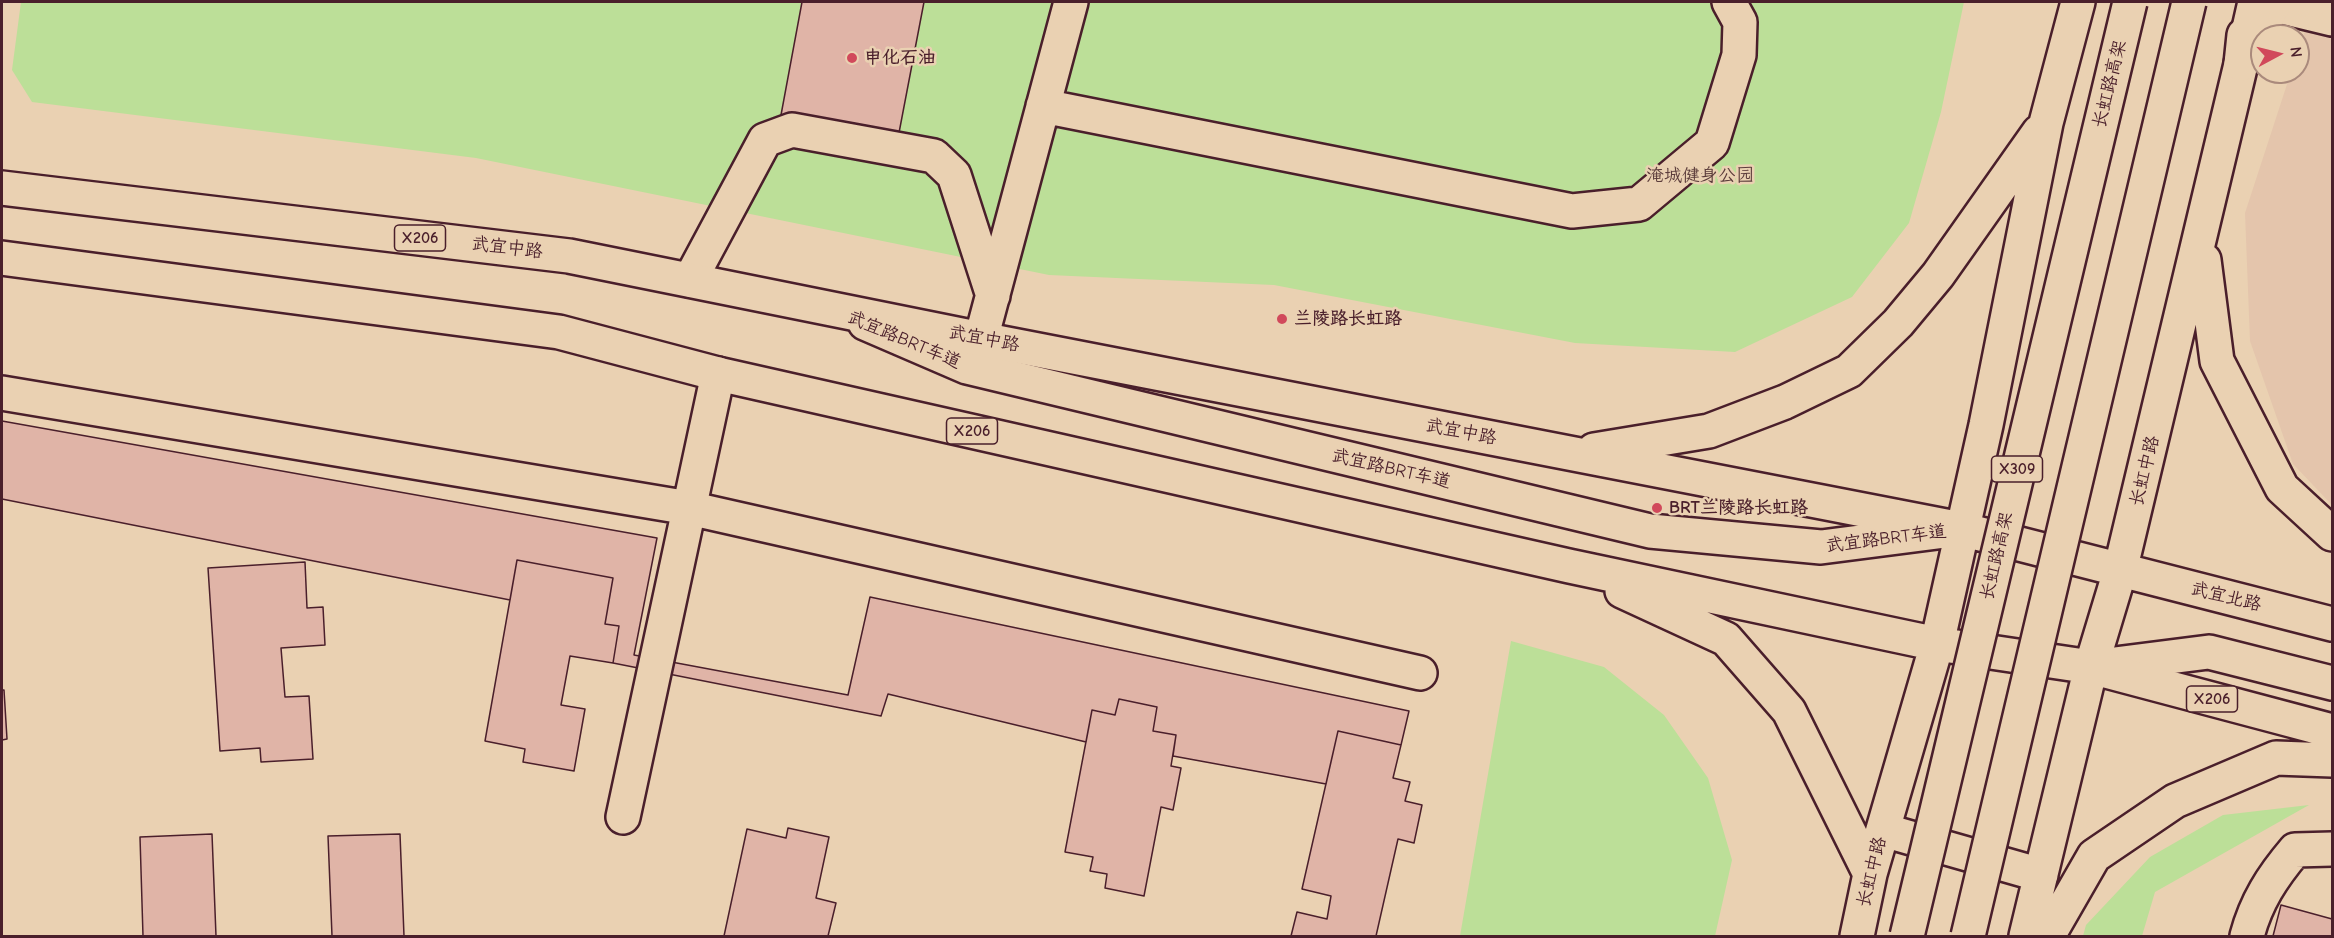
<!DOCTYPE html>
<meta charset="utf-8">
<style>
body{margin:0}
#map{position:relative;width:2334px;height:938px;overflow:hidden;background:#ead1b2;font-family:"Comic Neue",sans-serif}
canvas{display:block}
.frame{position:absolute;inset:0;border:3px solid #4a1f2b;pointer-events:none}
.north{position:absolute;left:2250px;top:24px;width:60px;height:60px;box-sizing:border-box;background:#ead1b2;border:2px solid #aa8a7c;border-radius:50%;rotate:83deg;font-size:16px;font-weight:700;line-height:24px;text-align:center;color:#4a1f2b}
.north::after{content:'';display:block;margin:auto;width:21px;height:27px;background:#d1495b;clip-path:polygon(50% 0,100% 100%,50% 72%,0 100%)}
</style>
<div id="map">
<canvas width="2334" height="938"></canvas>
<div class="frame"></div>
<div class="north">N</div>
</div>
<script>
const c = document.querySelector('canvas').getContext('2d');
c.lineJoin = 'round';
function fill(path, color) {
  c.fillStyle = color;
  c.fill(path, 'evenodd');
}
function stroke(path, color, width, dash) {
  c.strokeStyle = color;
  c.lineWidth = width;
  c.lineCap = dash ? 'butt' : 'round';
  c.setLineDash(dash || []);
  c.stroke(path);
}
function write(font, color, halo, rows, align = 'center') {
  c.font = font + ' "Comic Neue","LXGW WenKai TC",sans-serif';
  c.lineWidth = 5;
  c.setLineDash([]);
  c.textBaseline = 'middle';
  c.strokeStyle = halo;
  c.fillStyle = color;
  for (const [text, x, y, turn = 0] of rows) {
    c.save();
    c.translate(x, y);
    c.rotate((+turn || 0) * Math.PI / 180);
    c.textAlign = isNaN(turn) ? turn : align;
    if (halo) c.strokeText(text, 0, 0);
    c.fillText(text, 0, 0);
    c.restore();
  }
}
fill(new Path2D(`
 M2314 2H2332V505L2293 464 2250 341 2245 213 2291 72H2298V52Z`), '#e4c5ac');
fill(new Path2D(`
 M21 2H1964L1941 112 1909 223 1852 297 1735 352 1575 343 1274 285 1049 275 476 158 32 102 12 70Z
 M1511 641 1604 667 1664 715 1708 778 1732 860 1715 936H1460Z
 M2309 805 2155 892 2142 936H2083L2086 925 2150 857 2223 815Z`), '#bcdf98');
const building = new Path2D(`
 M802 2H924L898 138 781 115Z
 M2 421 657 538 634 655 848 695 870 597 1409 711 1401 745 1338 731 1326 784 1173 756 1176 735 1153 731 1157 707 1119 699 1115 715 1092 710 1086 742 888 694 881 716 613 663 619 626 605 624 613 578 517 560 510 600 2 499Z
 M517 560 613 578 605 624 619 626 613 663 570 656 561 705 585 709 574 771 523 762 525 749 485 741Z
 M305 562 307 608 323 607 325 645 281 648 285 697 309 696 313 759 261 762 260 748 220 751 208 568Z
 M2 690H4L7 739 2 740Z
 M1119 699 1157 707 1153 731 1176 735 1171 766 1181 768 1173 810 1161 807 1144 896 1105 888 1107 874 1090 871 1093 857 1065 852 1092 710 1115 715Z
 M1338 731 1401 745 1393 778 1410 782 1405 801 1422 805 1414 843 1398 839 1376 936H1291L1297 912 1327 919 1331 896 1302 889Z
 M788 828 829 837 816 898 836 903 828 936H724L747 829 786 838Z
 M212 834 216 936H143L140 837Z
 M400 834 404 936H332L328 836Z
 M2281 905 2332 919V936H2273Z`);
fill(building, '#e0b4a7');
stroke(building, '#4a1f2b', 1.5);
const minor = new Path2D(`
 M2274 5 2332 19
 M1043 106 1572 211 1639 204 1712 143 1739 55 1740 22 1729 2
 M690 280 765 140 792 130 934 156 954 175 993 296
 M865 323 967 367 1650 531 1821 547 1953 530
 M981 339 1071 2
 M2 393 689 508 1420 673
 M2091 667 2209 652 2332 683
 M623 817 718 374
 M2247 936C2256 902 2272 877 2295 850L2332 849`);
const major = new Path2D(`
 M2248 51 2275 2
 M2 188 569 256 981 339 1961 529 2332 624
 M2 258 559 332 718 374 1569 566 1937 644 2091 667 2332 731
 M2204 260 2217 361 2282 488 2332 534
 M1594 450 1709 431 1785 402 1849 371 1898 323 1938 275 2039 132
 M1622 591 1726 639 1789 711 1870 874
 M1883 830 2041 875
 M1857 936 1870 874 1937 644 1986 425 2046 123 2078 2
 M2026 936 2091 667 2120 571 2241 64 2244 35
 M2048 936 2094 856 2175 801 2276 758 2332 760`);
const highway = new Path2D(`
 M2241 64 2255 2`);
stroke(minor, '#4a1f2b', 38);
stroke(major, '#4a1f2b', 38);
stroke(highway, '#4a1f2b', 38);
stroke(minor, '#ead1b2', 33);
stroke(major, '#ead1b2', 33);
stroke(highway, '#ead1b2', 33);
const highwayBridge = new Path2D(`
 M1907 936 2130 2
 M1968 936 2189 2`);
stroke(highwayBridge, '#4a1f2b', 38, []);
stroke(highwayBridge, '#ead1b2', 33);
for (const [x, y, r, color] of [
 [852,58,6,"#d1495b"],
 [1282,319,6,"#d1495b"],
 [1657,508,6,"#d1495b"]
]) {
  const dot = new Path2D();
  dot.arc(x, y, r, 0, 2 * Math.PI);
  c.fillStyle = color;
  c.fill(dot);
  stroke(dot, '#ead1b2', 2);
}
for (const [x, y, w] of [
 [420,238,51],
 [972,431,51],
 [2017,469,51],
 [2212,699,51]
]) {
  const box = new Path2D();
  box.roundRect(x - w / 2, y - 13, w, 26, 4.5);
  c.fillStyle = '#ead1b2';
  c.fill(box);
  stroke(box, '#4a1f2b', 1.5);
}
write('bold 16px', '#4a1f2b', null, [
 ["X206",420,238],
 ["X206",972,431],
 ["X309",2017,469],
 ["X206",2212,699]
]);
write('bold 18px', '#4a1f2b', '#ead1b2', [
 ["申化石油",864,58],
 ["兰陵路长虹路",1294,319],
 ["BRT兰陵路长虹路",1669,508]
], 'left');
write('18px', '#4a1f2b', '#ead1b2', [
 ["长虹路高架",2110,84,-76],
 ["武宜中路",507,248,7],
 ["武宜中路",984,339,11],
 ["武宜路BRT车道",904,340,23],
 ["武宜中路",1461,432,11],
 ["武宜路BRT车道",1391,469,13],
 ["长虹中路",2145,471,-76],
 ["武宜路BRT车道",1886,539,-7],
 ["长虹路高架",1997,556,-77],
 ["武宜北路",2226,597,14],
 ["长虹中路",1872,872,-76]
]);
write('18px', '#5b3c3b', '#ead1b2', [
 ["淹城健身公园",1700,176]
]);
</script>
